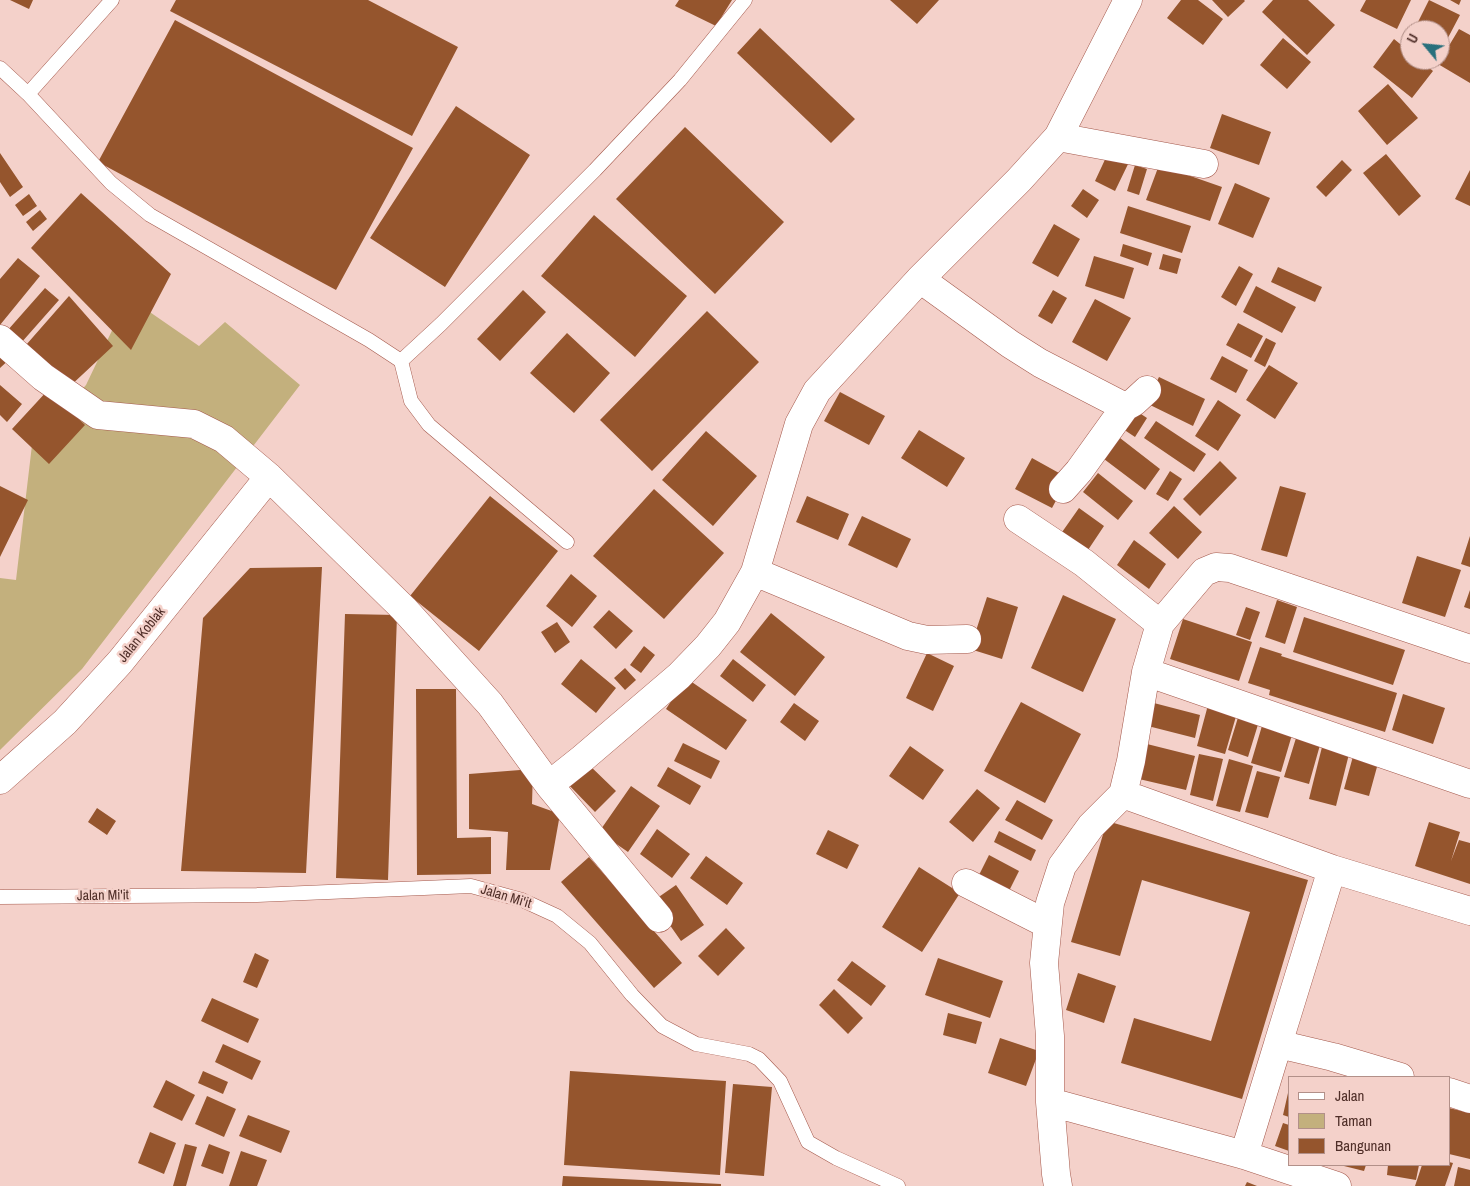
<!DOCTYPE html>
<style>
body{margin:0}
#map{position:relative;width:1470px;height:1186px;overflow:hidden;background:#f4d1ca;font-family:"Archivo Narrow",sans-serif}
canvas{display:block}
.legend{position:absolute;left:1288px;top:1076px;width:162px;height:90px;box-sizing:border-box;background:#f4d1ca;border:1px solid #b29089;margin:0;padding:6px 9px;list-style:none;font-size:15px;color:#4f2e28}
.legend li{display:flex;align-items:center;gap:10px;height:25px}
.legend b{width:25px;border:1px solid #b29089}
.north{position:absolute;left:1400px;top:20px;width:50px;height:50px;box-sizing:border-box;background:#f4d1ca;border:1px solid #b29089;border-radius:50%;rotate:298deg;font-size:14px;font-weight:700;line-height:20px;text-align:center;color:#4f2e28}
.north::after{content:'';display:block;margin:auto;width:18px;height:22px;background:#28707c;clip-path:polygon(50% 0,100% 100%,50% 72%,0 100%)}
</style>
<div id="map">
<canvas width="1470" height="1186"></canvas>
<ul class="legend">
<li><b style="height:6px;background:#fff"></b>Jalan</li>
<li><b style="height:14px;background:#c3b07d"></b>Taman</li>
<li><b style="height:14px;background:#95552d"></b>Bangunan</li>
</ul>
<div class="north">U</div>
</div>
<script>
const c = document.querySelector('canvas').getContext('2d');
c.lineJoin = 'round';
function fill(path, color) {
  c.fillStyle = color;
  c.fill(path, 'evenodd');
}
function stroke(path, color, width, dash) {
  c.strokeStyle = color;
  c.lineWidth = width;
  c.lineCap = dash ? 'butt' : 'round';
  c.setLineDash(dash || []);
  c.stroke(path);
}
function write(font, color, halo, rows, align = 'center') {
  c.font = font + ' "Archivo Narrow",sans-serif';
  c.lineWidth = 5;
  c.setLineDash([]);
  c.textBaseline = 'middle';
  c.strokeStyle = halo;
  c.fillStyle = color;
  for (const [text, x, y, turn = 0] of rows) {
    c.save();
    c.translate(x, y);
    c.rotate((+turn || 0) * Math.PI / 180);
    c.textAlign = isNaN(turn) ? turn : align;
    if (halo) c.strokeText(text, 0, 0);
    c.fillText(text, 0, 0);
    c.restore();
  }
}
fill(new Path2D(`
 M128 297 199 346 225 322 300 385 82 669 0 750V578L16 580 32 445 86 385Z`), '#c3b07d');
fill(new Path2D(`
 M10 0H33L29 9Z
 M176 0H368L458 47 412 136 170 11Z
 M679 0H732L716 26 675 6Z
 M890 0H939L917 24Z
 M1181 0H1198L1223 19 1203 45 1167 18Z
 M1212 0H1244L1245 1 1228 17Z
 M1273 0H1308L1335 25 1307 55 1262 12Z
 M1366 0H1411L1397 29 1360 11Z
 M1429 0 1460 15 1441 51 1440 50V30H1414Z
 M1450 0H1461L1459 5Z
 M175 20 413 148 336 290 98 162Z
 M760 28 855 119 831 143 737 53Z
 M1459 29 1470 35V83L1438 64Z
 M1283 38 1311 62 1287 89 1260 65Z
 M1394 39 1410 52V60H1420L1433 71 1412 98 1373 67Z
 M1388 84 1418 118 1387 145 1358 111Z
 M456 106 530 155 445 287 370 238Z
 M1222 114 1271 132 1259 165 1210 148Z
 M685 127 784 222 715 294 616 199Z
 M1109 151 1130 160 1115 191 1095 181Z
 M0 153 23 187 10 197 0 182Z
 M1386 154 1421 196 1399 216 1363 173Z
 M1342 160 1352 170 1326 197 1316 187Z
 M1135 165 1147 169 1139 195 1127 191Z
 M1159 165 1222 187 1210 221 1146 200Z
 M1470 170V206L1455 199Z
 M1235 183 1270 198 1253 238 1218 224Z
 M1083 189 1099 200 1087 218 1071 206Z
 M81 193 171 274 131 350 31 248Z
 M29 194 37 206 23 216 15 205Z
 M1128 206 1191 226 1182 253 1120 233Z
 M40 210 47 219 33 231 26 222Z
 M594 215 687 296 635 357 541 276Z
 M1054 224 1080 239 1058 277 1032 263Z
 M1123 244 1152 253 1148 266 1120 256Z
 M1163 254 1181 259 1177 274 1159 269Z
 M1094 256 1134 268 1124 299 1085 286Z
 M18 258 40 276 0 325V279Z
 M1239 266 1253 274 1236 306 1221 297Z
 M1278 267 1322 287 1315 302 1271 282Z
 M1256 286 1296 307 1282 333 1243 312Z
 M45 288 59 300 21 343 7 331Z
 M523 290 546 312 500 361 477 339Z
 M1053 290 1067 298 1052 324 1038 316Z
 M69 296 113 346 67 389 26 345Z
 M1095 299 1131 318 1107 361 1072 342Z
 M707 311 759 362 652 471 600 420Z
 M1238 323 1263 336 1251 358 1226 345Z
 M567 333 610 373 574 413 530 373Z
 M1266 338 1276 343 1265 367 1254 361Z
 M0 342 13 356 0 368Z
 M1222 356 1248 370 1236 393 1210 379Z
 M1269 365 1298 383 1275 419 1246 400Z
 M1159 377 1205 399 1193 426 1146 403Z
 M0 385 22 404 7 422 0 415Z
 M48 390 85 425 49 464 12 429Z
 M840 392 885 416 869 445 824 421Z
 M1218 400 1241 415 1218 451 1195 436Z
 M1129 406 1147 418 1135 437 1117 425Z
 M1156 421 1206 454 1194 472 1144 438Z
 M919 430 965 458 947 487 901 458Z
 M706 431 757 476 713 526 662 480Z
 M1120 438 1160 469 1145 490 1104 459Z
 M1032 458 1068 478 1052 508 1015 489Z
 M1220 461 1237 478 1200 516 1183 499Z
 M1170 471 1182 479 1168 501 1156 494Z
 M1098 473 1133 501 1118 520 1083 492Z
 M0 486 28 500 0 557Z
 M1280 486 1306 493 1287 557 1261 550Z
 M654 489 724 553 664 619 593 556Z
 M490 496 558 551 479 651 410 596Z
 M807 496 849 514 838 540 796 522Z
 M1174 506 1202 532 1178 559 1149 533Z
 M1079 508 1104 526 1086 553 1060 535Z
 M862 516 911 539 897 568 848 545Z
 M1470 536V567L1461 564Z
 M1134 540 1166 564 1149 589 1117 565Z
 M1417 556 1461 570 1445 617 1402 603Z
 M322 567 306 873 181 871 203 618 250 568Z
 M571 574 597 596 572 627 546 606Z
 M1470 590V609L1464 607Z
 M1063 595 1116 619 1083 692 1031 668Z
 M987 597 1018 607 1002 659 970 649Z
 M1277 600 1297 607 1285 644 1265 637Z
 M1246 607 1260 612 1250 640 1236 635Z
 M609 610 633 631 616 649 593 627Z
 M771 613 825 657 795 696 740 652Z
 M345 614 397 615 388 880 336 878Z
 M1304 617 1405 650 1393 685 1293 652Z
 M1183 619 1252 642 1239 681 1170 659Z
 M557 622 570 642 555 653 541 632Z
 M644 646 655 655 641 673 630 665Z
 M1260 647 1282 654 1281 656 1397 693 1385 732 1269 695 1270 690 1248 683Z
 M927 653 954 666 933 711 906 698Z
 M581 659 616 688 596 713 561 684Z
 M733 659 766 685 753 702 720 676Z
 M625 668 636 680 625 690 614 678Z
 M686 678 747 720 726 750 666 709Z
 M416 689H456L457 838 491 837V874L417 875Z
 M1403 694 1445 708 1433 744 1392 730Z
 M1021 702 1081 734 1045 803 984 771Z
 M1150 702 1200 715 1195 738 1144 725Z
 M794 703 819 721 805 741 780 722Z
 M1208 705 1237 713 1225 754 1197 746Z
 M1240 711 1260 718 1248 757 1228 750Z
 M1264 719 1294 728 1281 772 1251 763Z
 M1296 738 1320 745 1309 784 1284 777Z
 M683 743 720 761 711 779 674 761Z
 M1323 743 1350 750 1336 806 1309 799Z
 M1147 744 1195 756 1186 790 1139 779Z
 M910 746 944 770 923 800 889 776Z
 M1355 749 1380 756 1369 796 1344 789Z
 M1199 754 1223 759 1213 801 1190 795Z
 M1229 759 1253 766 1240 812 1216 806Z
 M586 762 616 791 595 812 566 782Z
 M668 767 701 786 690 805 657 786Z
 M533 769 532 804 560 814 550 870H506L508 832 469 829V774Z
 M1257 771 1280 777 1268 818 1245 812Z
 M631 786 660 806 628 852 599 832Z
 M977 789 1000 808 973 842 949 822Z
 M1017 800 1053 820 1042 840 1005 820Z
 M97 808 116 821 107 835 88 822Z
 M1107 821 1308 880 1242 1099 1121 1063 1134 1018 1211 1041 1250 912 1142 880 1120 956 1071 942Z
 M1429 822 1460 832 1451 861 1459 840 1470 843V884L1415 866Z
 M657 829 690 854 672 878 640 854Z
 M828 830 859 845 847 869 816 854Z
 M999 831 1036 850 1031 861 994 842Z
 M989 855 1019 871 1008 893 978 877Z
 M706 856 743 883 727 905 690 878Z
 M589 857 682 963 654 988 561 882Z
 M919 867 960 893 922 952 882 927Z
 M676 885 704 925 681 941 653 901Z
 M726 928 745 948 718 976 698 956Z
 M255 953 269 960 257 988 243 982Z
 M938 958 1003 981 990 1018 925 995Z
 M852 961 886 986 871 1006 837 980Z
 M1078 973 1116 986 1104 1023 1066 1010Z
 M834 989 863 1018 848 1034 819 1005Z
 M212 998 259 1019 248 1043 201 1021Z
 M948 1013 982 1022 976 1044 943 1035Z
 M1000 1038 1039 1051 1026 1086 988 1073Z
 M223 1044 261 1061 252 1080 215 1062Z
 M203 1071 228 1082 223 1094 198 1083Z
 M570 1071 726 1081 720 1175 564 1165Z
 M166 1080 195 1095 182 1121 153 1107Z
 M733 1084 772 1087 764 1176 725 1173Z
 M1288 1093H1289V1117L1283 1115Z
 M207 1096 236 1109 224 1137 195 1124Z
 M1449 1108 1470 1113V1159L1449 1154Z
 M248 1115 290 1131 281 1153 239 1136Z
 M1283 1123 1289 1125V1151L1275 1146Z
 M150 1132 176 1143 164 1174 138 1163Z
 M185 1144 197 1147 186 1186H173Z
 M209 1144 230 1152 223 1174 201 1166Z
 M241 1151 267 1160 257 1186H229Z
 M1449 1162 1453 1163 1445 1186H1415L1422 1165H1449Z
 M1340 1165H1366L1364 1171Z
 M1388 1165H1419L1416 1180 1387 1175Z
 M1458 1167 1470 1170V1186H1454Z
 M563 1176 721 1184V1186H562Z
 M1247 1182 1257 1186H1245Z`), '#95552d');
const service = new Path2D(`
 M0 68 28 94 111 183 150 215 369 340 401 361 441 324 595 170 680 80 745 0
 M28 94 112 0
 M401 361 411 401 429 425 567 542
 M0 897 257 895 471 886 522 900 557 916 590 943 632 995 662 1026 696 1044 749 1054 759 1059 780 1081 808 1142 836 1158 898 1186`);
const minor = new Path2D(`
 M1058 137 1204 164
 M920 279 1010 344 1040 363 1125 407 1134 402 1147 390
 M0 339 43 377 98 415 194 424 224 439 269 477 404 609 490 704 549 785 659 918
 M1063 489 1079 471 1125 407
 M1018 519 1084 563 1160 624
 M755 572 908 636 927 640 967 639
 M1146 672 1470 784
 M0 780 65 722 120 662 269 477
 M549 785 583 758 679 676 708 646 727 622 755 572 799 424 817 391 920 279 1019 180 1058 137 1128 0
 M1123 794 1332 869 1470 911
 M966 883 1047 924
 M1278 1044 1332 869
 M1449 1092 1470 1099
 M1050 1102 1244 1155 1337 1186
 M1244 1155 1278 1044 1333 1057 1400 1077
 M1058 1186 1056 1174 1050 1102V1036L1044 963 1050 903 1062 866 1091 826 1123 794 1131 761 1146 672 1160 624 1204 572 1216 567 1230 568 1470 649`);
stroke(service, '#a4594c', 15);
stroke(minor, '#a4594c', 29);
stroke(service, '#fff', 14);
stroke(minor, '#fff', 28);
write('14px', '#4f2e28', '#f4d1ca', [
 ["Jalan Koblak",142,635,-51],
 ["Jalan Mi'it",103,896,-1],
 ["Jalan Mi'it",506,897,17]
]);
</script>
